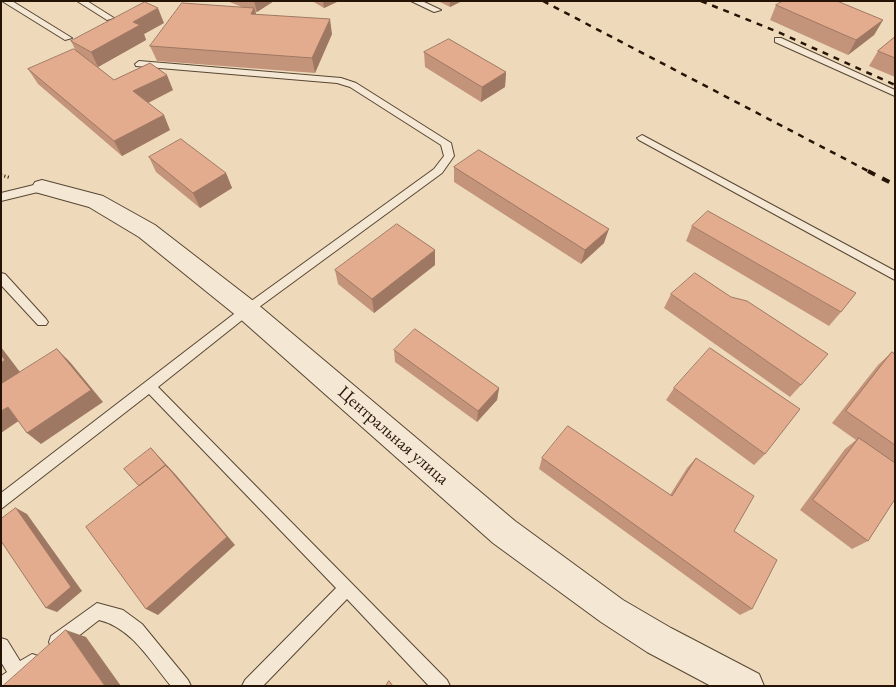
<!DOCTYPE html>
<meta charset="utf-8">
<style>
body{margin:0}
#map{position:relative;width:896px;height:687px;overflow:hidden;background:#eedabb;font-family:"EB Garamond",serif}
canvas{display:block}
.frame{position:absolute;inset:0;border:2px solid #251406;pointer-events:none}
</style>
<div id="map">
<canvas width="896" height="687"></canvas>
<div class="frame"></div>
</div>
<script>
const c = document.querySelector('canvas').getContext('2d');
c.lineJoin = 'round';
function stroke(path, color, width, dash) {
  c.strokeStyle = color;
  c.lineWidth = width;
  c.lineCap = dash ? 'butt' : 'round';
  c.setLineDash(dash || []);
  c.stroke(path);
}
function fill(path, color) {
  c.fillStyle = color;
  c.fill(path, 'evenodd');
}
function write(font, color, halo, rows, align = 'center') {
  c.font = font + ' "EB Garamond",serif';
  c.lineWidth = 4.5;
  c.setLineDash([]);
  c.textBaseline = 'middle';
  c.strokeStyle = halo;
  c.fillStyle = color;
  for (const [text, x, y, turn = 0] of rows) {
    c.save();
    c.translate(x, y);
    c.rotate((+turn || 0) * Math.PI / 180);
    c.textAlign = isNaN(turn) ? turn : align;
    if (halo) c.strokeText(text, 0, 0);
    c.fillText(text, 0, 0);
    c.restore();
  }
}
const service = new Path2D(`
 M2 1H12L72 38 65 40Z
 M77 1H87L114 18 107 20Z
 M411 1H422L441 10 434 12Z
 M775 38H781L895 90V96L775 42Z
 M139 61 341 78 356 83 451 143 454 156 442 173 251 313 158 387 447 680 450 686H429L347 599 263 686H242L245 680 336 588 149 394 1 509V493L243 307 434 169 444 156 441 145 350 87 337 83 136 66 135 64Z
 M642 135 895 271V280L639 140 637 138Z
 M42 183 47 187 46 190 1 201V193Z
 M1 273 5 274 46 319 48 322 46 325H38L1 285Z
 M97 603 123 610 142 624 188 680 191 686H171C150 661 132 628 99 620L63 648 57 650 51 648 49 642 51 636Z
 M1 638 7 640 20 661 32 654 38 656 40 662 38 668 17 686H1V676L7 672 1 662Z`);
const minor = new Path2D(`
 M42 180 103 196 155 225 256 303 515 521 623 600 671 628 759 674 764 686H711L647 652 601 622 493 543 238 317 139 237 89 207 35 192 32 187 35 182Z`);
stroke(service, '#574633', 2);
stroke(minor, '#574633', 2);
stroke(new Path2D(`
 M1 175 11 178`), '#251406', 3, [1, 2.5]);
fill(service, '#f4e7d3');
fill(minor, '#f4e7d3');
stroke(new Path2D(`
 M543 1 870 172
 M701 1 778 32 895 85`), '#251406', 2.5, [6, 6]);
stroke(new Path2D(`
 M868 171 895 185`), '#251406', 4, [8, 8]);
fill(new Path2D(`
 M227 1H274L257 12H256V14L332 34 315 73 157 61 150 46 242 7Z
 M312 1H339L324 8Z
 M438 1H462L450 7Z
 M776 5 883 20 874 35 848 55 770 20Z
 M164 23 144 34 146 40 98 67 94 64 114 80 173 90 148 103 170 130 122 156 38 84 28 69 76 51 71 41Z
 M895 37V77L869 66 878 51Z
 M424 52 506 72 505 87 481 102 425 67Z
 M149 157 226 173 232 188 200 208 156 172Z
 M454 167 604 243 581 264 454 182Z
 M692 226 841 312 829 326 686 241Z
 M435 265 374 313 338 284 335 270Z
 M671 294 801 385 790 397 664 308Z
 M394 350 499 388 497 400 477 422 395 362Z
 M892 352 895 354V499L868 541 852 549 800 510 845 449 856 440 832 423 878 365Z
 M674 388 765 454 754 465 666 400Z
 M542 458 670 495 687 468 696 458 734 531 752 609 740 615 539 469Z`), '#c3947a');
fill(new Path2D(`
 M254 1H274L257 12Z
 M323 1H339L324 8Z
 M450 1H462L450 7Z
 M158 8 164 23 144 34 146 40 98 67 91 52 133 22Z
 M254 8 258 22 251 14Z
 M330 19 332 34 315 73 312 58Z
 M883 20 874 35 848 55 856 40Z
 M506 72 505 87 481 102 482 87Z
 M167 75 173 90 140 107 133 91Z
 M164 115 170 130 122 156 114 141Z
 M226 173 232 188 200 208 193 193Z
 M609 229 604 243 581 264 585 250Z
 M435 250V265L374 313 372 299Z
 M1 347 23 376 1 390Z
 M57 349 70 362 103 402 41 444 27 433Z
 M499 388 497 400 477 422 478 411Z
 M8 407 23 418 1 433V411Z
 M151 448 176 475 235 545 158 615 146 609Z
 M16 508 27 514 82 591 57 612 46 608Z
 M66 630 86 637 121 686H105Z`), '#9f7863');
const building = new Path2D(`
 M783 1H837L883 20 856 40 776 5Z
 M145 2 158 8 133 22 140 25 91 52 71 41Z
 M182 3 254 8 251 14 330 19 312 58 150 46Z
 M895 37V58L878 51Z
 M449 39 506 72 482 87 424 52Z
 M74 49 114 80 150 63 167 75 133 91 164 115 114 141 28 69Z
 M181 139 226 173 193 193 149 157Z
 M479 150 609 229 585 250 454 167Z
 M708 211 856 293 841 312 692 226Z
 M397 224 435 250 372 299 335 270Z
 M695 273 731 297 747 301 828 354 801 385 671 294Z
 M415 329 499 388 478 411 394 350Z
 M710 348 800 409 765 454 674 388Z
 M57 349 91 390 27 433 8 407 1 411V384Z
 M892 352 895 354V445L846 411Z
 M1 355 5 360 1 363Z
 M568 426 672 496 696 458 754 496 734 531 777 560 752 609 542 458Z
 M859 438 895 463V499L868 541 813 500Z
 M151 448 168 468 166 465 139 486 124 469Z
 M166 465 227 537 146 609 86 527Z
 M16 508 71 587 46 608 1 541V519Z
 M66 630 105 686H3Z
 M389 681 393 686H386Z`);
fill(building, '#e3ac8e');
stroke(building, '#9f7863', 1);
write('18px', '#251406', '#f4e7d3', [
 ["Центральная улица",393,436,41]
]);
</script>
